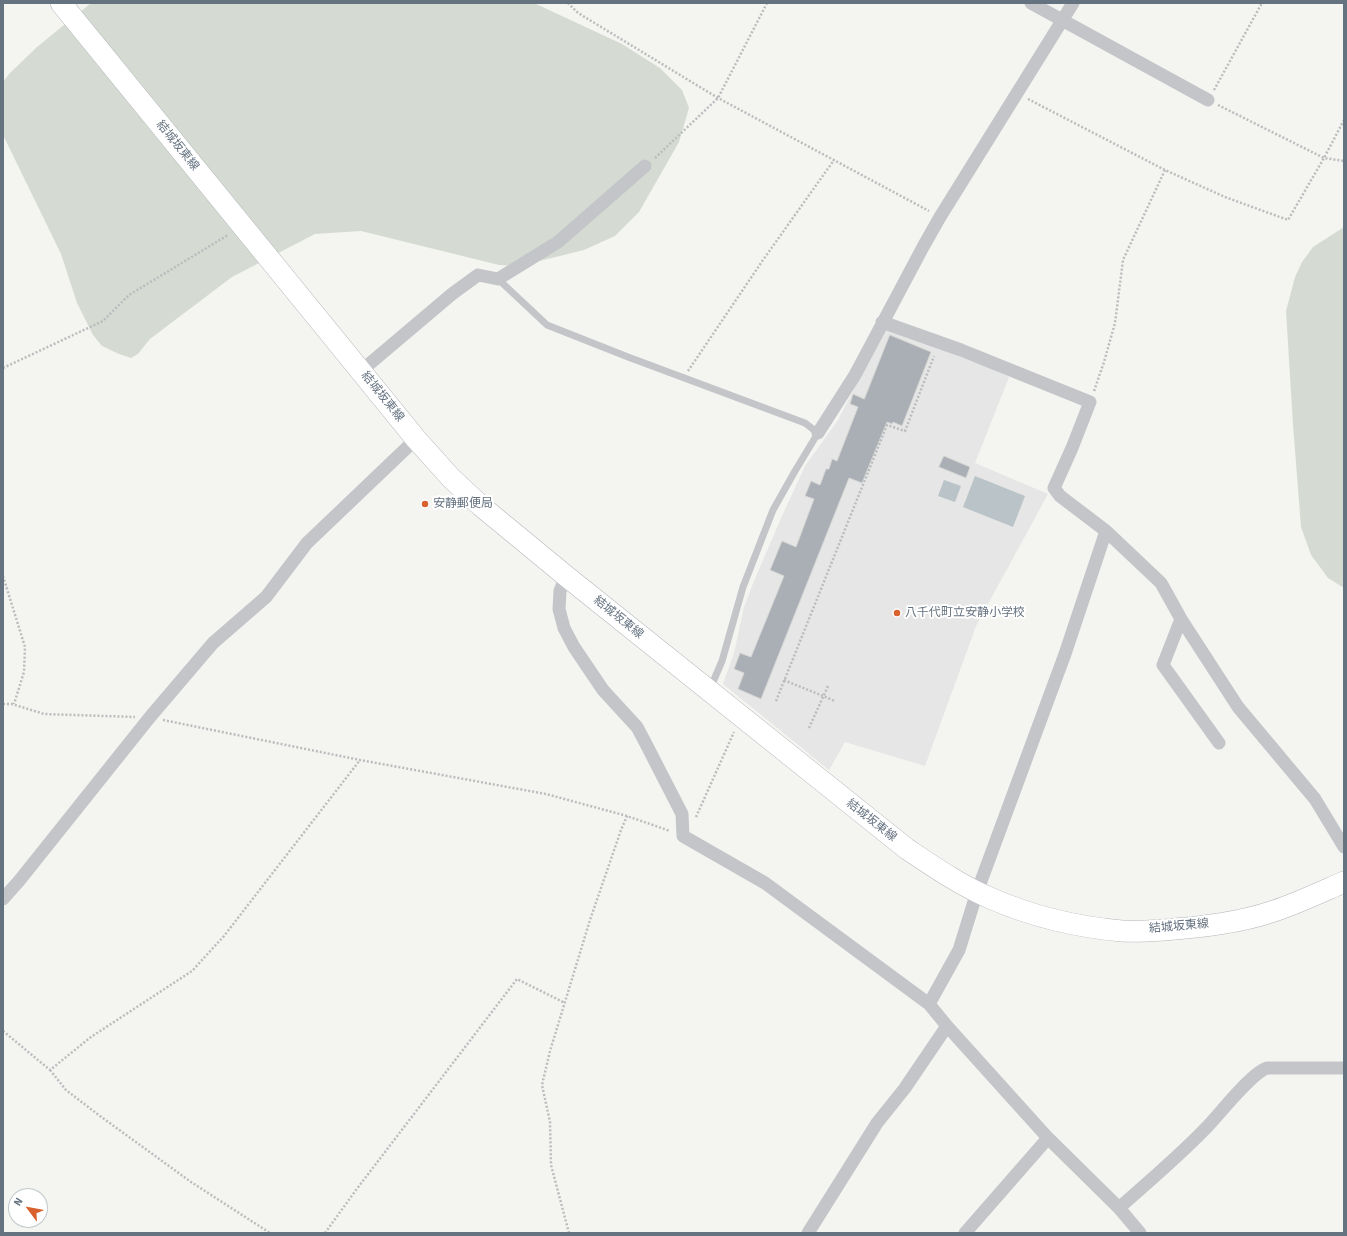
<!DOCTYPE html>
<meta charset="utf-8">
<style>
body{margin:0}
#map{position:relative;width:1347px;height:1236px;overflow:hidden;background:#f4f5f1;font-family:"Source Sans 3",sans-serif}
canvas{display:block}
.frame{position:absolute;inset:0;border:4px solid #657280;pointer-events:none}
.north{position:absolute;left:8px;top:1188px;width:40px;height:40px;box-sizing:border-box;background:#fff;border:1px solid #c1c7cc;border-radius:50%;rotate:302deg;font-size:11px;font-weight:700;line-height:16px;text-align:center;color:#657280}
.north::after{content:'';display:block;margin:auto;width:14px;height:18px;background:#d9612d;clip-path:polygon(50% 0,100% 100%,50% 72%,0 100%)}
</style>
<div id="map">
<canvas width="1347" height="1236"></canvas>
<div class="frame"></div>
<div class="north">N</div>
</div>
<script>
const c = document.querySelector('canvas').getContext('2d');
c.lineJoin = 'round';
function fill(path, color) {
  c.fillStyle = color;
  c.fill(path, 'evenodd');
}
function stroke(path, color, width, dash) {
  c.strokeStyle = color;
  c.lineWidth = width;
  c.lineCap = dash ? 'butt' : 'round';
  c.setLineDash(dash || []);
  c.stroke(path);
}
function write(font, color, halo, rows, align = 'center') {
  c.font = font + ' "Source Sans 3","Noto Sans JP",sans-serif';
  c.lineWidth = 4;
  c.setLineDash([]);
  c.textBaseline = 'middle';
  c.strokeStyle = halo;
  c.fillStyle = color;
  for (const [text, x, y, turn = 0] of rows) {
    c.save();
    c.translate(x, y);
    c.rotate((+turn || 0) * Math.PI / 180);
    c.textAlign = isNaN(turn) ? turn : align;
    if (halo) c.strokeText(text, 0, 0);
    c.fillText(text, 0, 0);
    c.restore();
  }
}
fill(new Path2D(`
 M885 329 990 368 1009 377 975 463 1048 494 976 626 925 766 845 742 829 770 723 684 734 653 744 607 754 581 782 516 805 466 838 420Z`), '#e5e6e5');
fill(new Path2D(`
 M91 3H534L622 44 660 68 682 90 689 108 679 142 639 212 615 236 584 250 519 266 499 265 361 231 315 234 232 277 150 339 138 354 131 358 119 354 102 346 93 335 77 303 61 254 3 135V82L10 73 37 47Z
 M1344 227V588L1328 578 1311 555 1301 527 1293 425 1286 311 1295 277 1302 262 1313 247Z`), '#d5dbd2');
fill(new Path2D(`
 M975 476 1025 496 1013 527 963 507Z
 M944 480 961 486 955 502 938 496Z`), '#bac3c8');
const building = new Path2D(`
 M890 335 931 352 902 426 893 422 892 424 887 422 862 483 849 478 761 699 738 689 744 673 734 669 740 653 751 657 784 576 770 570 782 541 796 547 814 499 805 496 811 481 820 485 826 469H829L832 459 837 461 858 407 850 404 853 394 864 399Z
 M944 456 970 467 966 478 939 467Z`);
fill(building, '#a9afb5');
stroke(building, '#d6d6d4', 1);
const primary = new Path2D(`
 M61 3 416 439 451 478 481 506 566 576 907 849C934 867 960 885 990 898 1031 916 1077 927 1122 931 1135 932 1150 931 1164 930 1201 927 1239 923 1274 911 1298 903 1321 892 1344 882`);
stroke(primary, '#b3b7ba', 22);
stroke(new Path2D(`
 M568 3 577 12 583 16 718 98 929 211
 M1214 90 1262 3
 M1028 99 1165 170 1225 197 1288 220 1324 158 1344 120
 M1218 105 1324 158 1344 161
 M655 158 718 98 767 3
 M3 368 103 321 129 295 228 235
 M688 371 763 260 834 160
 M1094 391 1104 362 1115 323 1123 260 1165 170
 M3 576 25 647 24 672 14 704
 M784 680 835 701
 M776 701 887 425 905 431 934 356
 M3 704H12L44 714 135 717
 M163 720 360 760 546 794 627 816 670 831
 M809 728 828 686
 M696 817 734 732
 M3 1031 50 1070 91 1037 192 971 224 936 360 760
 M50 1070 66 1090 100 1116 191 1182 270 1233
 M325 1233 356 1190 517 979 565 1003
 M569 1233 551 1165 550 1122 542 1085 550 1051 590 920 621 830 627 816`), '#babcbe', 2.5, [2, 2]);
stroke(new Path2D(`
 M498 279 547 325 628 357 805 423 818 433 795 471 773 510 743 587 722 661 710 689`), '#c3c5c9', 7);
stroke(new Path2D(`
 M1031 3 1208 100
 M882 322 961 350 1090 402 1072 448 1054 488 1060 496 1106 531 1161 583 1181 619
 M361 371 452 294 478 275 498 279 558 242 645 166
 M818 433 855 375 923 247 940 217 1073 3
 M566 576 560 591 559 609 564 628 574 647 603 690 637 727 645 742 682 814 683 836 765 883 929 1004 947 1026
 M1219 743 1163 665 1181 619 1238 707 1315 799 1344 847
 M3 899 19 881 150 717 213 643 266 597 307 543 416 439
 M929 1004 959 950 977 892 1065 654 1106 531
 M1048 1138 1119 1208 1140 1233
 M1119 1208C1148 1182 1178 1157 1205 1129 1219 1115 1251 1073 1267 1068H1344
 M808 1233 877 1123 905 1088 947 1026 1048 1138 965 1233`), '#c3c5c9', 13);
stroke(primary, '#fff', 21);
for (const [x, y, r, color] of [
 [425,504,4,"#d9612d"],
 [897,613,4,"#d9612d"]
]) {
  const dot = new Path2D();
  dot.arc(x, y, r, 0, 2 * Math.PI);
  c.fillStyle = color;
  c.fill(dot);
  stroke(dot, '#fff', 1.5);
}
write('12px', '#657280', '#fff', [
 ["結城坂東線",177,146,51],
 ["結城坂東線",382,397,51],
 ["結城坂東線",618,618,39],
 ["結城坂東線",871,821,38],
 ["結城坂東線",1179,927,-5]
]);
write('12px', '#657280', '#fff', [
 ["安静郵便局",433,504],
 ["八千代町立安静小学校",905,613]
], 'left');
</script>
